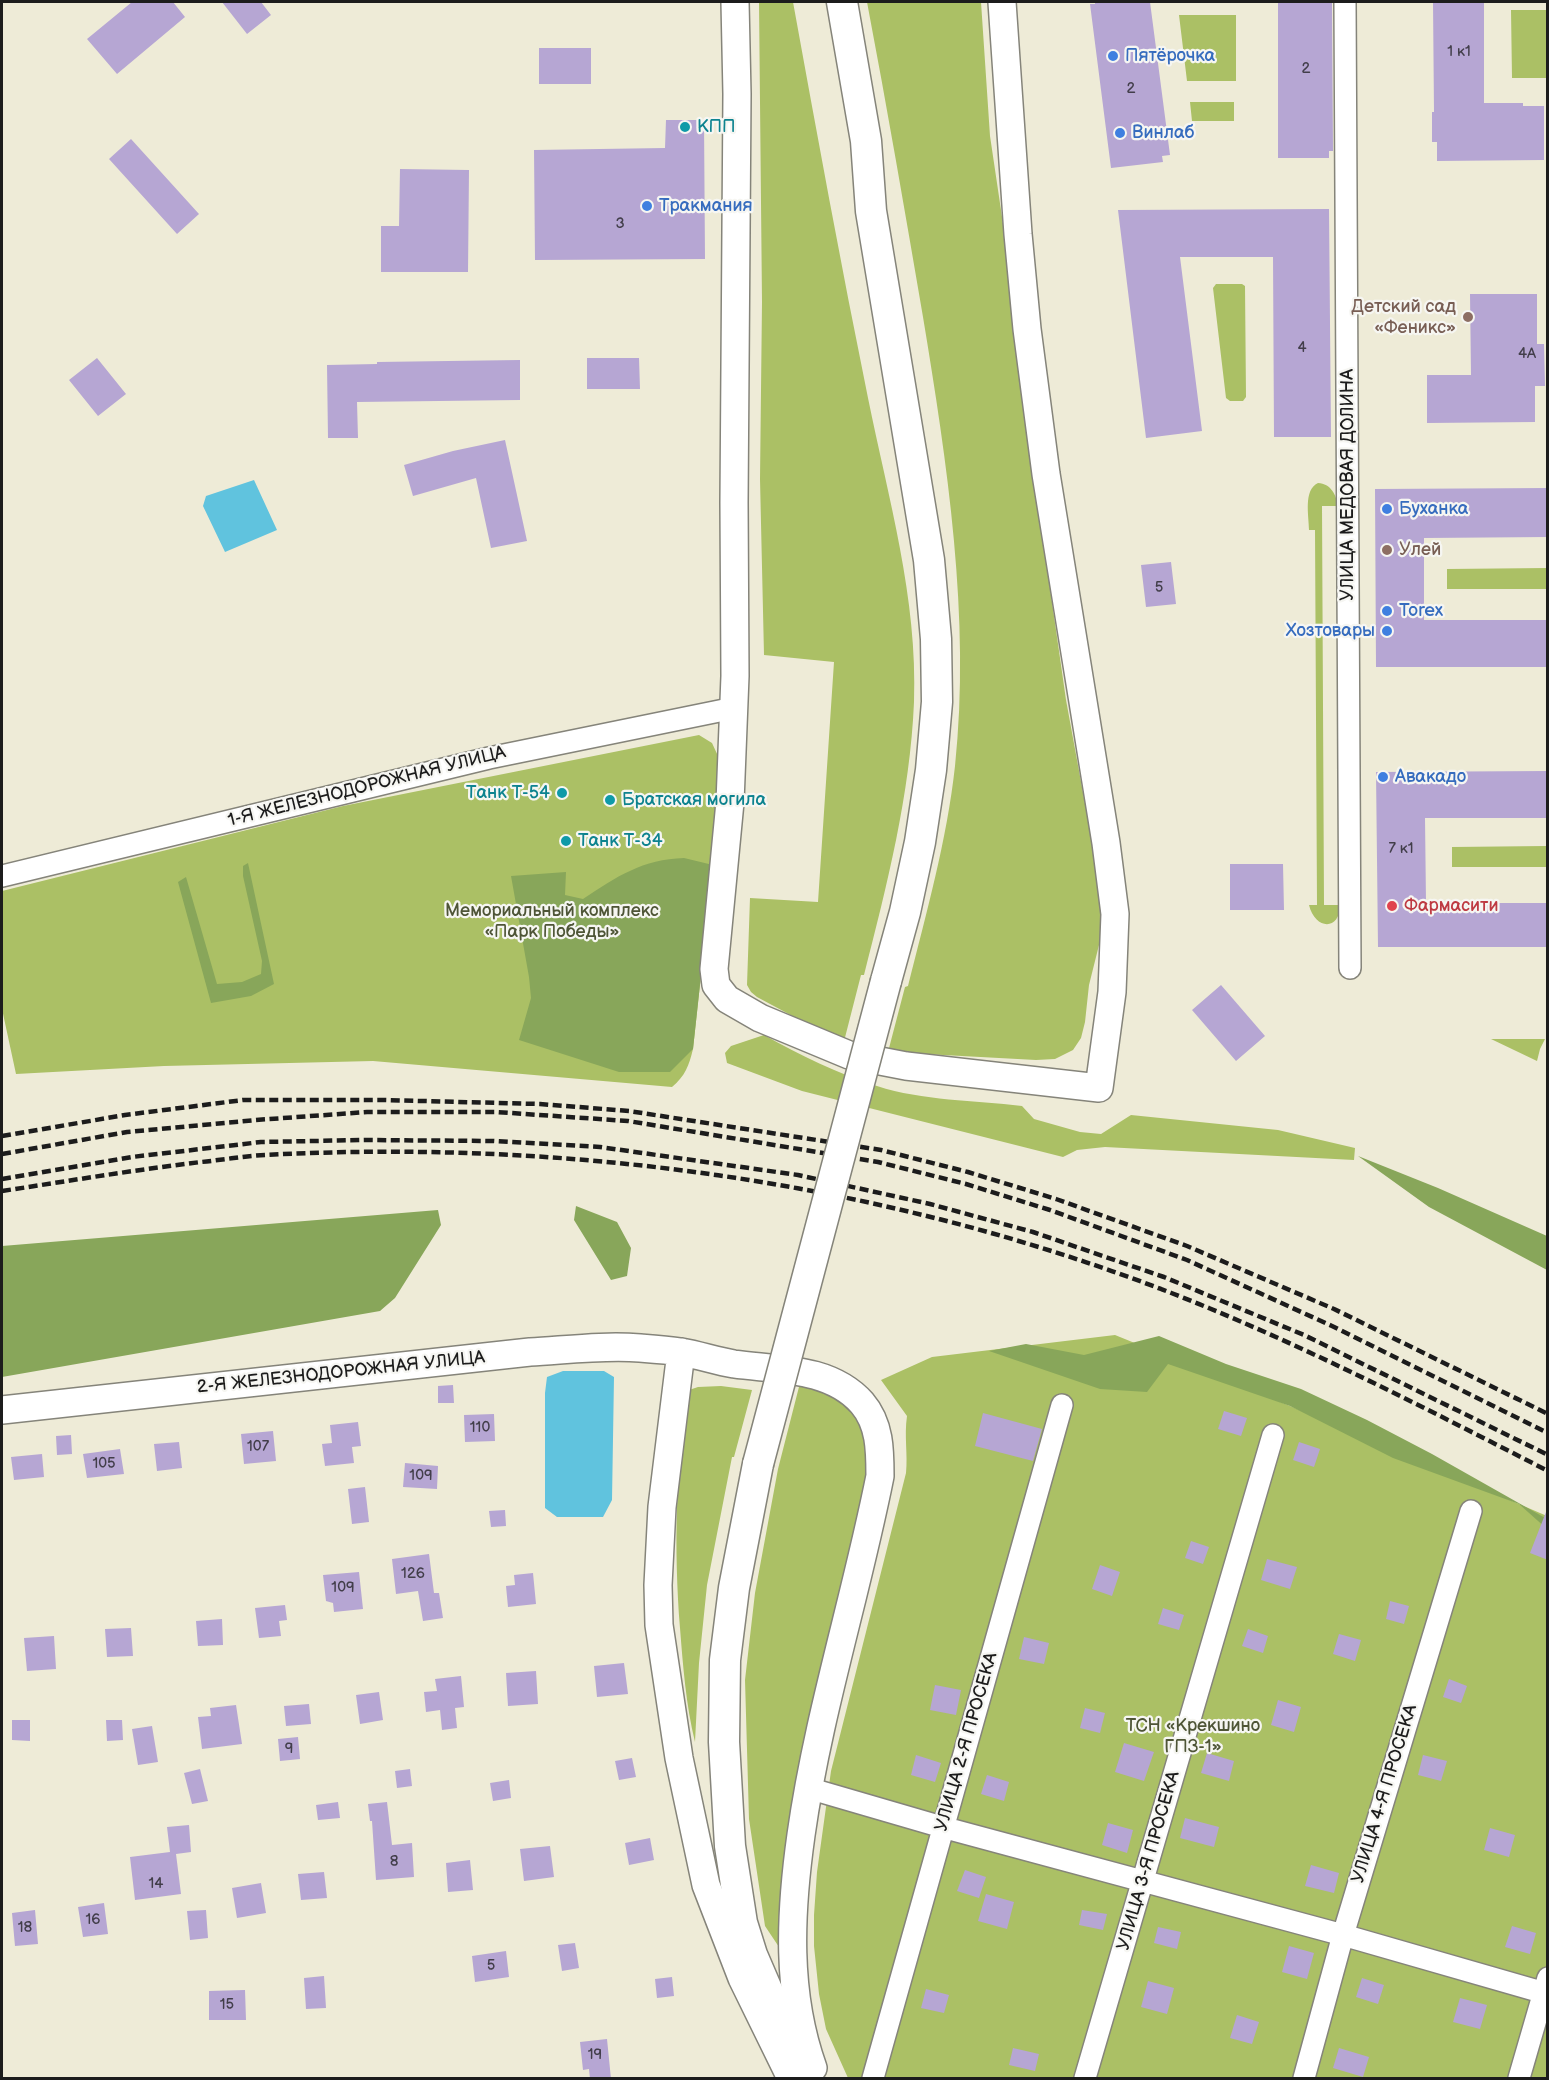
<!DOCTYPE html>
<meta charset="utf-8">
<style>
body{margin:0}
#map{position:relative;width:1549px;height:2080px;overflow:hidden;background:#eeebd7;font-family:"Balsamiq Sans",sans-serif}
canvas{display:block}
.frame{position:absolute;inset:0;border:3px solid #1c1c1c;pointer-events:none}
</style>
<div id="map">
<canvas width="1549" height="2080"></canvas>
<div class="frame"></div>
</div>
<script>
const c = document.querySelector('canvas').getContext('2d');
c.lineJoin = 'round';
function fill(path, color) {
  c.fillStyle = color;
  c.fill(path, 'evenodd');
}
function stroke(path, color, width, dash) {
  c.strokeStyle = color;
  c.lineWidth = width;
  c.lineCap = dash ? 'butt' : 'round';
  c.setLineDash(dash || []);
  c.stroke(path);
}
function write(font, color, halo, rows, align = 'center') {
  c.font = font + ' "Balsamiq Sans",sans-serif';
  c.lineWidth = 4.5;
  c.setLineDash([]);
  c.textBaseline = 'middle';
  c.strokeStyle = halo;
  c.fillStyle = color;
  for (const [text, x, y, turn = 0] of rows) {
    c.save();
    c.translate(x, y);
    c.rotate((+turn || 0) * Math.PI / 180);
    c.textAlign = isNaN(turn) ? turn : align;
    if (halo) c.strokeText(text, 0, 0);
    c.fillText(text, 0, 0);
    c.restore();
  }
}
fill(new Path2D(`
 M759 2H793C817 134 841 266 868 398 888 497 918 599 914 702 910 795 887 885 864 975H861L840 1057 813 1027 757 997 751 992 747 985 750 898 818 902 834 662 764 655 760 479 762 302Z
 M867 2H981L990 136 1009 264 1038 504 1066 700 1095 858 1100 902V941L1089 985 1085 1022 1081 1038 1073 1050 1055 1059 1036 1060 888 1052 905 987 908 986C926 914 947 840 955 766 971 619 947 462 923 317 905 212 887 107 867 2Z
 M1511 10H1547V78H1512Z
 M1179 15H1236V81H1187Z
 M1190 102H1234V121H1192Z
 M1216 284H1242L1245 286 1246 397 1243 401H1230L1226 398 1213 288Z
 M1318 483C1331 484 1336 494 1338 506H1322L1324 905H1340C1340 931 1315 930 1309 905H1317L1315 530H1309C1309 516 1303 490 1318 483Z
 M1547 568V589H1447V569Z
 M699 735 712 743 718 756 713 865 693 1049C689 1066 685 1076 672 1087L373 1061 164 1066 16 1074 2 1009V891L343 806Z
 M1546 846V867H1452V847Z
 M764 1035C800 1055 838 1074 877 1086 923 1101 974 1100 1022 1106L1034 1119 1080 1132 1101 1134 1131 1115 1278 1130 1355 1148 1354 1160 1105 1147 1077 1150 1063 1157 802 1091 727 1063 725 1053 731 1046Z
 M1491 1039H1545L1540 1049 1537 1061Z
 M1115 1335 1290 1406 1547 1516V2078H848L826 2029 819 1994 814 1946V1915L817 1872 831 1771 906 1473C908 1454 904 1436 907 1416L881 1380 932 1357Z
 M801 1379 848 1398 875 1450 779 1947 765 1926 749 1819 745 1680 755 1593 778 1469Z
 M721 1386 752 1390 734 1457H732L707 1585 699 1663 695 1742C686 1705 683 1666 680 1628 674 1549 675 1468 689 1390L698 1387Z`), '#abc065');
fill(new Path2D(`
 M684 858 713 865 693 1049 670 1072H619L519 1040 531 998 529 977 511 876 566 872 565 895 583 899C616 877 643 859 684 858Z
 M248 863 274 984 251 996 211 1003 178 882 186 877 217 984 242 982 261 974 262 961 243 876V866Z
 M1358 1156 1438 1188 1547 1236V1270L1429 1207Z
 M576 1206 617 1222 631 1248 627 1276 611 1280 574 1220Z
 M438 1210 441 1225 395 1298 380 1311 2 1377V1246Z
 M1159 1336 1226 1364 1301 1389 1367 1420 1432 1454 1547 1519V1529L1519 1504 1393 1458 1290 1406 1168 1364 1147 1392 1100 1389 989 1351 1026 1344 1084 1355Z`), '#88a65a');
fill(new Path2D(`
 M254 480 277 530 225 552 203 506 206 496Z
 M563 1371H604L614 1377 612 1500 603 1517H557L545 1508V1393L547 1377Z`), '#60c3de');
fill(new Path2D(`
 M132 2H173L185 17 117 74 87 39Z
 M222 2H261L271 15 247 34Z
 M1095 2H1150L1170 155 1162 156 1163 162 1111 168 1090 4H1095Z
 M1278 2H1332L1333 151H1329V158H1278Z
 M1433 2H1484V103H1523V106H1544V160L1437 161V142H1432V112H1434Z
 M539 48H591V84H539Z
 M666 120H704L705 259 535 260 534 150 665 148Z
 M131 139 199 214 177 234 109 159Z
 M400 169 469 170 468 272H381V226H399Z
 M1329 209 1331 437H1274L1273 257H1180L1202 431 1146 438 1118 210Z
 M1470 294H1537V344H1544L1545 386H1535V422L1427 423V375H1471Z
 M97 358 126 394 98 416 69 380Z
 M587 358H639L640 389H587Z
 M520 360V400L357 402 358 438H328L327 365 377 364V362Z
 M505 440 527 541 491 548 476 478 413 496 404 465 453 451Z
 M1548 488V537L1424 538V620H1548V667H1376L1375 489Z
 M1171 562 1176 604 1146 607 1141 565Z
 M1548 771V818H1425L1426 903H1548V947H1378L1376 772Z
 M1230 864H1283L1284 910H1230Z
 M1221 985 1265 1036 1236 1061 1192 1010Z
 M453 1385 454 1403H438V1386Z
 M1224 1411 1247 1418 1241 1436 1218 1429Z
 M983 1413 1042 1429 1033 1461 975 1446Z
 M494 1414 495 1441 465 1442 464 1415Z
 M358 1422 361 1446 352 1447 354 1463 325 1466 322 1444 332 1443 330 1425Z
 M273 1431 276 1461 244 1464 241 1434Z
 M71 1435 72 1454 57 1455 56 1436Z
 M179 1442 182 1468 157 1471 154 1444Z
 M1299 1442 1320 1449 1314 1467 1293 1460Z
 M120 1449 124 1474 87 1478 83 1454Z
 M42 1454 44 1477 14 1480 11 1457Z
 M405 1463 438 1466 437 1489 403 1487Z
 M365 1487 369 1522 352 1524 348 1489Z
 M505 1510 506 1526 491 1527 489 1511Z
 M1546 1512H1548V1560L1530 1553Z
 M1191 1541 1209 1547 1203 1564 1185 1558Z
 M429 1554 434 1593H439L443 1618 423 1621 418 1591 396 1594 392 1559Z
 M1267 1559 1297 1567 1290 1589 1261 1580Z
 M1100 1565 1120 1572 1112 1596 1092 1589Z
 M359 1572 363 1609 334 1612 333 1603 326 1601 323 1575Z
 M533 1573 536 1604 508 1607 506 1586 515 1585 514 1575Z
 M1390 1601 1409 1606 1404 1624 1386 1619Z
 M285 1605 287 1620 279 1621 281 1636 259 1638 255 1608Z
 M1163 1608 1184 1615 1179 1630 1158 1624Z
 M222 1619 223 1645 198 1646 196 1621Z
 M131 1628 133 1656 107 1657 105 1629Z
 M1248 1629 1268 1636 1263 1653 1242 1646Z
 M1339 1634 1361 1640 1355 1661 1333 1654Z
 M54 1636 56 1669 27 1671 24 1638Z
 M1024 1637 1049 1643 1044 1664 1019 1659Z
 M624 1663 628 1694 597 1697 594 1666Z
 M536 1671 538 1704 508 1706 506 1673Z
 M461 1676 464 1707 455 1708 457 1728 442 1730 440 1710 426 1712 424 1692 437 1691 435 1679Z
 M1449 1679 1467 1686 1461 1703 1443 1697Z
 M935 1685 961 1690 956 1715 930 1710Z
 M379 1692 383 1720 360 1724 356 1695Z
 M1278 1700 1301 1707 1294 1732 1271 1725Z
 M309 1704 311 1724 286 1726 284 1706Z
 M236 1705 242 1744 202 1749 198 1717 211 1716 210 1708Z
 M1085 1708 1105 1713 1100 1733 1080 1728Z
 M12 1720H30V1741L12 1740Z
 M106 1720H122L123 1740 107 1741Z
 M152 1726 158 1762 138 1765 132 1729Z
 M298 1737 300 1759 280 1761 278 1739Z
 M1124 1743 1154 1752 1144 1781 1115 1772Z
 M1207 1753 1234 1761 1229 1781 1201 1773Z
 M916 1755 941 1763 935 1782 911 1775Z
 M1423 1755 1447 1761 1441 1781 1418 1775Z
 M632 1758 636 1777 619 1780 615 1761Z
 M200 1769 208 1801 192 1804 184 1773Z
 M410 1769 412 1786 397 1788 395 1771Z
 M987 1775 1009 1782 1004 1801 981 1794Z
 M509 1780 511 1798 493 1801 490 1783Z
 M338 1802 340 1818 318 1820 316 1805Z
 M387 1802 392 1845 412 1843 414 1877 376 1880 372 1821H370L368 1804Z
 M1185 1818 1219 1827 1214 1847 1180 1838Z
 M1108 1823 1133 1830 1127 1853 1102 1845Z
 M189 1825 191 1852 176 1854 181 1894 135 1900 130 1857 170 1852 167 1827Z
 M1490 1828 1515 1835 1509 1857 1484 1850Z
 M650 1838 654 1860 629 1865 625 1843Z
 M550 1846 554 1877 524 1881 520 1849Z
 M470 1860 473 1890 448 1892 446 1863Z
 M1311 1865 1339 1873 1334 1893 1305 1886Z
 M965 1870 986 1877 979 1898 957 1891Z
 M324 1872 327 1898 301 1900 298 1874Z
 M261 1883 266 1913 237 1918 232 1888Z
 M986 1894 1014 1902 1007 1929 978 1921Z
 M104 1903 108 1934 83 1937 78 1907Z
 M35 1910 38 1944 15 1946 12 1913Z
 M206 1910 208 1938 190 1940 187 1911Z
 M1082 1910 1107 1914 1103 1930 1079 1925Z
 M1512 1926 1536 1933 1530 1954 1505 1947Z
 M1158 1927 1181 1932 1177 1949 1154 1943Z
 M575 1943 579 1968 562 1971 558 1945Z
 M1289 1946 1314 1953 1307 1979 1282 1972Z
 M506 1951 509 1977 475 1982 472 1956Z
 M324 1976 326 2008 306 2009 304 1978Z
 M672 1977 674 1996 657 1998 655 1979Z
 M1362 1978 1384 1985 1378 2004 1356 1997Z
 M1148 1981 1174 1988 1167 2014 1141 2007Z
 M926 1989 949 1995 944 2013 921 2008Z
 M245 1990 246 2020H209V1991Z
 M1460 1998 1487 2005 1480 2029 1453 2022Z
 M1237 2015 1259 2022 1252 2044 1230 2038Z
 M607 2039 611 2079H590L589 2069 583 2070 580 2042Z
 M1013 2048 1039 2054 1035 2071 1009 2065Z
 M1339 2048 1369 2057 1363 2077 1333 2068Z`), '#b6a6d3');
const minor = new Path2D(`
 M1345 2 1350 968
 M2 876 489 758 734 708
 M808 1788 942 1827 1343 1935 1548 1994
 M873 2078 1062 1405
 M1085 2078 1273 1435
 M1304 2078 1343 1935 1471 1511
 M1519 2078 1548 1978`);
const tertiary = new Path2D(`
 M735 2 737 94 734 502 735 676 730 802 714 969 716 985 727 999 760 1018 849 1055 906 1066 1099 1088 1112 992 1115 914 1106 843 1046 474 1027 329 1018 234 1002 2
 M681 1352 662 1507 658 1585 659 1625 679 1758 706 1885 742 1978 791 2078
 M2 1410 530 1352C566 1350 604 1345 640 1348 653 1349 667 1350 681 1352 699 1355 716 1361 734 1364 777 1370 830 1367 862 1403 880 1424 880 1450 880 1476 856 1597 818 1714 801 1835 790 1913 786 1993 813 2068`);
const secondary = new Path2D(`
 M842 2 866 141 871 211 929 560 936 639 937 702 931 770 920 842 905 912 886 981
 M758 1464 734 1588 725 1660 724 1742 730 1846 742 1923 752 1955 805 2078`);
stroke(minor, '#85847a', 24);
stroke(tertiary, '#85847a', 30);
stroke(secondary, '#85847a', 33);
stroke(minor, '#fff', 21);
stroke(tertiary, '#fff', 27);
stroke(secondary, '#fff', 30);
stroke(new Path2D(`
 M2 1136 125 1115 243 1100H383L540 1104 629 1111 881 1150 968 1172 1056 1199 1187 1246 1334 1309 1548 1414
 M2 1154 127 1132 256 1120 367 1112H496L628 1121 878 1162 966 1184 1050 1210 1187 1260 1332 1326 1548 1433
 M2 1179 132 1157 261 1142 364 1140 494 1141 600 1147 798 1175 930 1204 1033 1232 1164 1277 1304 1335 1548 1455
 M2 1191C68 1181 134 1170 201 1162 222 1160 244 1156 265 1155 567 1139 877 1181 1161 1289 1294 1340 1421 1406 1548 1471`), '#1c1c1c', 4.5, [9, 4.5]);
const secondaryBridge = new Path2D(`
 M758 1464 886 981`);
stroke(secondaryBridge, '#85847a', 33, []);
stroke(secondaryBridge, '#fff', 30);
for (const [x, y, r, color] of [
 [1113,56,6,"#3f7fe0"],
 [685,127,6,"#0f9aa8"],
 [1120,133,6,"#3f7fe0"],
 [647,206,6,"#3f7fe0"],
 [1468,317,6,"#8d6e63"],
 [1387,509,6,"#3f7fe0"],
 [1387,550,6,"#8d6e63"],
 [1387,611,6,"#3f7fe0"],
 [1387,631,6,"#3f7fe0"],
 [1383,777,6,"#3f7fe0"],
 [562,793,6,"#0f9aa8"],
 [610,800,6,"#0f9aa8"],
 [566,841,6,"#0f9aa8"],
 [1392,906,6,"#e0444e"]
]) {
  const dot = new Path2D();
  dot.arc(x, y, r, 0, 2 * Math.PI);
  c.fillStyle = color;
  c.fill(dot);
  stroke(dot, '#f6f6f2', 2);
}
write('15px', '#423e4a', null, [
 ["1 к1",1459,52],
 ["2",1306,69],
 ["2",1131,89],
 ["3",620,224],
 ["4",1302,348],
 ["4А",1527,354],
 ["5",1159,588],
 ["7 к1",1401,849],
 ["110",480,1428],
 ["107",258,1447],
 ["105",104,1464],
 ["109",421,1476],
 ["126",413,1574],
 ["109",343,1588],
 ["9",289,1749],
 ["8",394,1862],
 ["14",156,1884],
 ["16",93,1920],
 ["18",25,1928],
 ["5",491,1966],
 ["15",227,2005],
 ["19",595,2055]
]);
write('18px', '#366cbe', '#f6f6f2', [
 ["Пятёрочка",1125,56],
 ["Винлаб",1132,133],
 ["Тракмания",659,206],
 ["Буханка",1399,509],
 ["Torex",1399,611],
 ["Хозтовары",1375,631,"right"],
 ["Авакадо",1395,777]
], 'left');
write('18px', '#0d838f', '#f6f6f2', [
 ["КПП",697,127],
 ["Танк Т-54",550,793,"right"],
 ["Братская могила",622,800],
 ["Танк Т-34",578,841]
], 'left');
write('18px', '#785e54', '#f6f6f2', [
 ["Детский сад",1456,307],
 ["«Феникс»",1456,328],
 ["Улей",1399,550,"left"]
], 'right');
write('18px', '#1c1c1c', '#f6f6f2', [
 ["УЛИЦА МЕДОВАЯ ДОЛИНА",1348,485,-90],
 ["1-Я ЖЕЛЕЗНОДОРОЖНАЯ УЛИЦА",367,787,-14],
 ["2-Я ЖЕЛЕЗНОДОРОЖНАЯ УЛИЦА",341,1373,-6],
 ["УЛИЦА 2-Я ПРОСЕКА",967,1742,-74],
 ["УЛИЦА 4-Я ПРОСЕКА",1385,1794,-73],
 ["УЛИЦА 3-Я ПРОСЕКА",1149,1861,-74]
]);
write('18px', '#be3a42', '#f6f6f2', [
 ["Фармасити",1404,906]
], 'left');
write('18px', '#4e5536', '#f6f6f2', [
 ["Мемориальный комплекс",552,911],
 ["«Парк Победы»",552,932],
 ["ТСН «Крекшино",1193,1726],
 ["ГПЗ-1»",1193,1747]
]);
</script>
